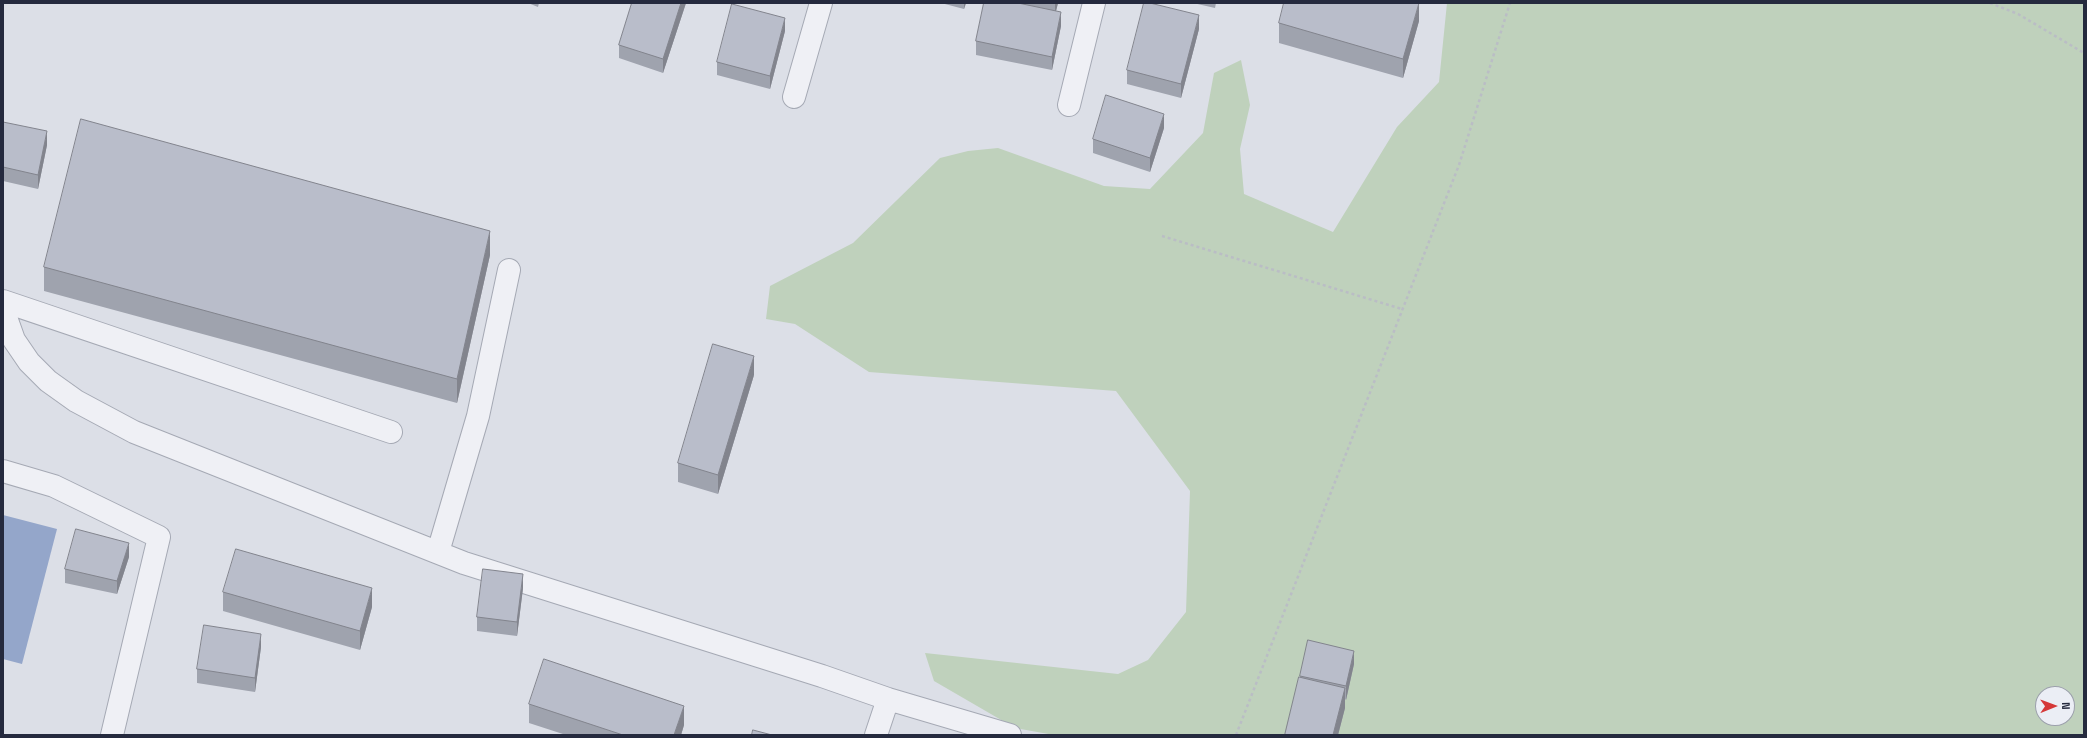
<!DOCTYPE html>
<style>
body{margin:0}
#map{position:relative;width:2087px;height:738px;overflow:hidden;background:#dcdfe7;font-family:"Space Grotesk",sans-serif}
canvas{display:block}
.frame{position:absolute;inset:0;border:4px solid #252a3e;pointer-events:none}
.north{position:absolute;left:2035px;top:686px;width:40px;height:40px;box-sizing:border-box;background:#ebeef5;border:1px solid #9ca0ac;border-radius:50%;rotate:89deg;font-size:11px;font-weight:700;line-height:16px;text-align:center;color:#252a3e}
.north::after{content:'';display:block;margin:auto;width:14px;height:18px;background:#d53838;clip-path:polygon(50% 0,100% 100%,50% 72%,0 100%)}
</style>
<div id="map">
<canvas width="2087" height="738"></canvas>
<div class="frame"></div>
<div class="north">N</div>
</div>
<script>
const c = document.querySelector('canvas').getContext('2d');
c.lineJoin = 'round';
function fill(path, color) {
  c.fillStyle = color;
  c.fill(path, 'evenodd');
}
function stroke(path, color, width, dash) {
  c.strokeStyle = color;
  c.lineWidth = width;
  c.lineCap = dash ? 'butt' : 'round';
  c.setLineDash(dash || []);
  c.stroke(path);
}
fill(new Path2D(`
 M1447 3H2084V735H1054L1015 728 934 681 925 653 1118 674 1148 660 1186 612 1190 491 1116 391 869 372 795 324 766 319 770 286 853 243 940 158 968 151 998 148 1104 186 1150 189 1203 133 1214 73 1241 60 1250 105 1240 149 1244 194 1333 232 1397 127 1439 82ZM2043 694H2067V718H2043Z`), '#bfd1bc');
fill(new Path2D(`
 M3 515 57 529 22 664 3 659Z`), '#94a6ca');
const minor = new Path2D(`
 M794 97 821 3
 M1069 105 1094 3
 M3 301 391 432
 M3 309 14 340 29 362 48 381 76 401 134 432 464 563 822 676 888 699 1010 735
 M3 471 54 486 159 537 112 735
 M438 552 478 416 509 270
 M876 735 888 699`);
stroke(minor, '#a5a9b4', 24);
stroke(new Path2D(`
 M1990 3 2018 14 2084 53
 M1162 236 1402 309
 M1236 735 1459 165 1510 3`), '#babdc5', 2.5, [3, 3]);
stroke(minor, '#eff0f5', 22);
fill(new Path2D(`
 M528 3H539L538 7Z
 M632 3H686L663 73 619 58V45Z
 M941 3H966L964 9Z
 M984 3H1058L1056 11 1061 26 1052 70 976 55V41Z
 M1193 3H1216L1215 8Z
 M1419 21 1403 78 1279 43V23Z
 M1199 29 1181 98 1127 84V70Z
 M785 31 770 89 717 75V62Z
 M3 122 47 145 38 189 3 181Z
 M1164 128 1150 172 1093 153V139Z
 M490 255 457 403 44 291V267Z
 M754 375 718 494 678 482V463Z
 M129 557 117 594 65 583V569Z
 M523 588 517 636 477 631V617Z
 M223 592 372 607 360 650 223 611Z
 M261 647 255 692 197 683V669Z
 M1354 664 1346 700 1345 699V708L1338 735H1285L1300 676Z
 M529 704 684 725 681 735H566L529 723Z`), '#9fa3ae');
fill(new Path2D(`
 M681 3H686L663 73V59Z
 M964 3H966L964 9Z
 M1055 3H1058L1055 15Z
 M1419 3V21L1403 78V59Z
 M1061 12V26L1052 70V57Z
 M1199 15V29L1181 98V84Z
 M785 18V31L770 89V76Z
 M1164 114V128L1150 172V158Z
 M47 131V145L38 189V175Z
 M490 231V255L457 403V379Z
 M754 356V375L718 494V475Z
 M129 543V557L117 594V581Z
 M523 574V588L517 636V622Z
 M372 588V607L360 650V631Z
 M261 634V647L255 692V678Z
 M1354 651V664L1346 700V686Z
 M1345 688V708L1338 735H1333Z
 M684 706V725L681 735H674Z`), '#82848d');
const building = new Path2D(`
 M632 3H681L663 59 619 45Z
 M984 3H1018L1061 12 1052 57 976 41Z
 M1144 3H1150L1199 15 1181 84 1127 70Z
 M1284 3H1419L1403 59 1279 23Z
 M732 4 785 18 770 76 717 62Z
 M1106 95 1164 114 1150 158 1093 139Z
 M81 119 490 231 457 379 44 267Z
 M3 122 47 131 38 175 3 167Z
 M713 344 754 356 718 475 678 463Z
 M76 529 129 543 117 581 65 569Z
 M236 549 372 588 360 631 223 592Z
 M483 569 523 574 517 622 477 617Z
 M204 625 261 634 255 678 197 669Z
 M1308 640 1354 651 1346 686 1300 676Z
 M544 659 684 706 674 735H623L529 704Z
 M1299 677 1345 688 1333 735H1285Z
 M753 730 772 735H752Z`);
fill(building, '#b9bdca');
stroke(building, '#82848d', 1);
</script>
